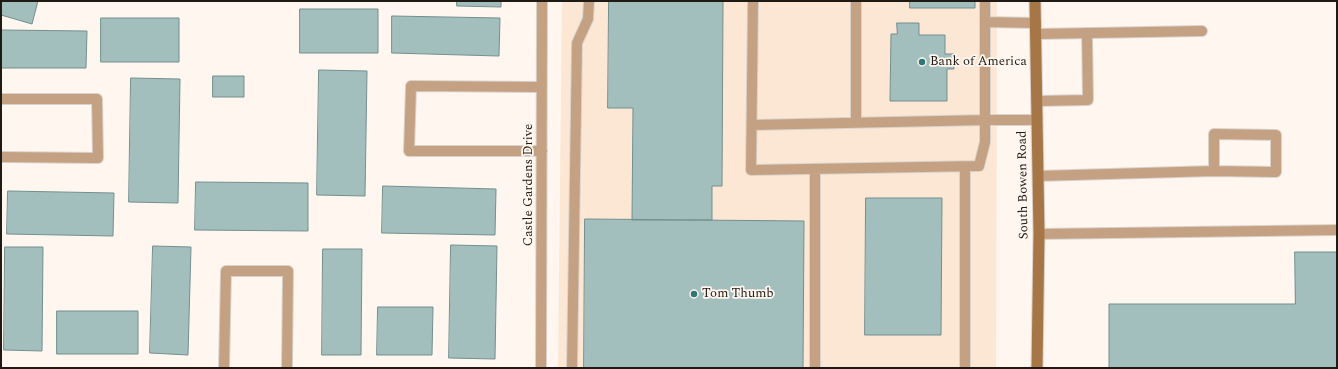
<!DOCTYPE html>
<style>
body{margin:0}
#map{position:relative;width:1338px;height:369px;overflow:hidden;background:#fef6ef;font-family:Spectral,serif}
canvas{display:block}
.frame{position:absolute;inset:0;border:2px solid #201a14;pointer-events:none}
</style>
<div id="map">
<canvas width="1338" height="369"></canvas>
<div class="frame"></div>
</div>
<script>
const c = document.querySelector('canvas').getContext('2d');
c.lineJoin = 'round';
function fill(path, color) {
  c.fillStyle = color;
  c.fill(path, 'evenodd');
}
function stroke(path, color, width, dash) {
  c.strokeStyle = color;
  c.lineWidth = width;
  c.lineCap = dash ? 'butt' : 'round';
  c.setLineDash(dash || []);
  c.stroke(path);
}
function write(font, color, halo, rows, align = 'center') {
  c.font = font + ' Spectral,serif';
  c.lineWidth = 3.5;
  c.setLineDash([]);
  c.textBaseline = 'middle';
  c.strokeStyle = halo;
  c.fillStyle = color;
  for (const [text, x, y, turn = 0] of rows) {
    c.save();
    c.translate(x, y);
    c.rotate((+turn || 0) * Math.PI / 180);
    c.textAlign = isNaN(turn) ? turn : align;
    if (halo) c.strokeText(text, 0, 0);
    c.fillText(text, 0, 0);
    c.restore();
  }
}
fill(new Path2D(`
 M562 1H997L996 368H558Z`), '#fce7d5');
const building = new Path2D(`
 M1 1H38L32 24 1 15Z
 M457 1H501V7L457 6Z
 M609 1H723L722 186H712V220H632L633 108H608Z
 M910 1H975V8H910Z
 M300 9H378V53H300Z
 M392 16 500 18 499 56 392 53Z
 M101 18H179V62H101Z
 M897 23H919V35H945V54H954V69H947V101H890L891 34H897Z
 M1 30 87 31 86 68H1Z
 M319 70 367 71 365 196 317 195Z
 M213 76H244V97H213Z
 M131 78 180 79 178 203 129 202Z
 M196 182 308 183V231L195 230Z
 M383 186 496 189 495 235 382 233Z
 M8 191 114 193 113 236 7 234Z
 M866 198H942L941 335H865Z
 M585 219 804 221 803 368H584Z
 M451 245 497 246 495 359 449 358Z
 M153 246 191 247 188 355 150 353Z
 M5 247H43L42 351 4 350Z
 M323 249H362L361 355H322Z
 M1295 252H1337V368H1109V304H1295Z
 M378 307H433L432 355H377Z
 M57 311H138V354H57Z`);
fill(building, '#a2bfbe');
stroke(building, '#738f8e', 1);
const service = new Path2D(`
 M753 1 751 170 979 166 985 142V1
 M856 1V122
 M985 22 1036 23
 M1036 34 1202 31
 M541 87 411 86 409 151H542
 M1 99H97L98 158 1 157
 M1037 101 1088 100 1087 33
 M752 125 985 120H1037
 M815 170V368
 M1038 176 1214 171 1276 172V135L1214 134V171
 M1039 234 1337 230
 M224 368 226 271H288L287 368
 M541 368 542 1
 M572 368 577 43 588 19 589 1
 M965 368V167`);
const secondary = new Path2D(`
 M1035 1 1039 234 1037 368`);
stroke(service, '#dad3cc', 12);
stroke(secondary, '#dad3cc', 13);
stroke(service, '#c3a182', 10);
stroke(secondary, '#a77647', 11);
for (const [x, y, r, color] of [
 [922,62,4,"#2e7775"],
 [694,294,4,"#2e7775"]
]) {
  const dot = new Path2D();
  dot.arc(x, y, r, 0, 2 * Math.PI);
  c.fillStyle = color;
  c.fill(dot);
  stroke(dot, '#fef6ef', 1.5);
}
write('13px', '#201a14', '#fef6ef', [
 ["Bank of America",930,62],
 ["Tom Thumb",702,294]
], 'left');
write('13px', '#201a14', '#fef6ef', [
 ["Castle Gardens Drive",529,185,-90],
 ["South Bowen Road",1024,185,-91]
]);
</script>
